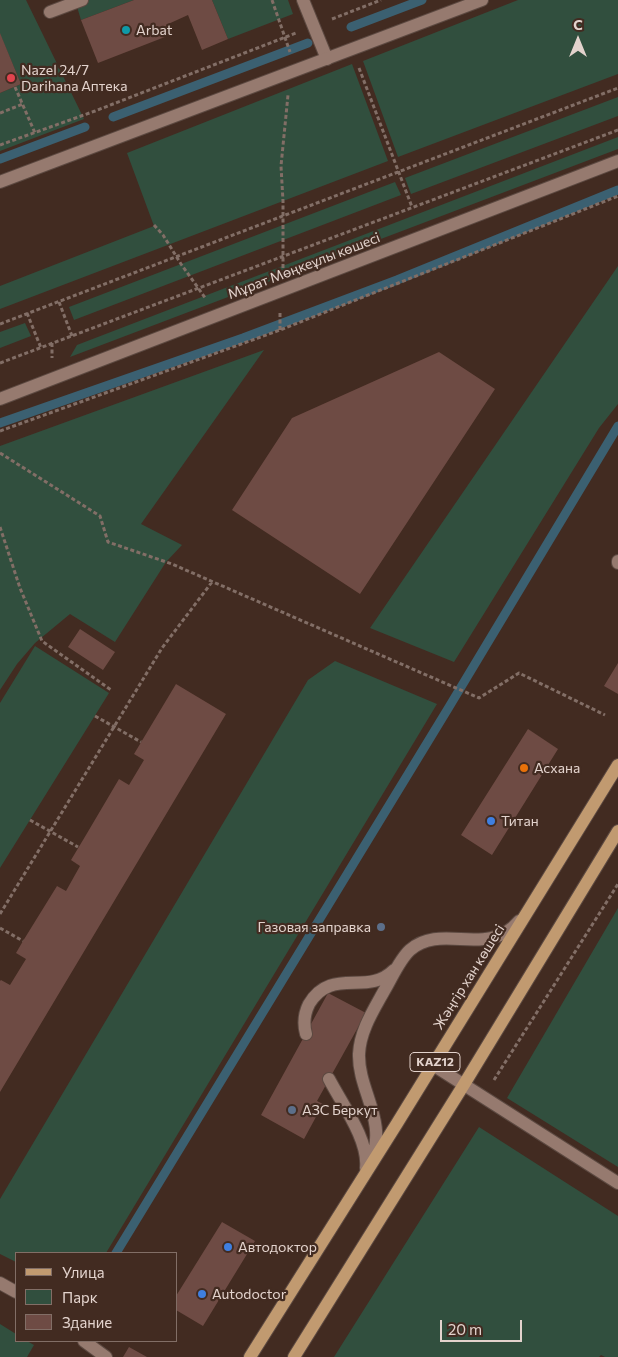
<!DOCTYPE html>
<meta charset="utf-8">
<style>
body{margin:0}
#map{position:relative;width:618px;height:1357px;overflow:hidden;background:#422b21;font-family:Commissioner,sans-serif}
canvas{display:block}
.legend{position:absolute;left:15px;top:1252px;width:162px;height:90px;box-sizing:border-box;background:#422b21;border:1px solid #826e66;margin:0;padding:6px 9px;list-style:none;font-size:15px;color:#e3d3cd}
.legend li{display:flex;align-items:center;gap:10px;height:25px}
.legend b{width:25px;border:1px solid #826e66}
.north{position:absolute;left:553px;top:15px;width:50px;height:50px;-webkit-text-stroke:4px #422b21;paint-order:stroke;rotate:0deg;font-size:14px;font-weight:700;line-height:20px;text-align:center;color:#e3d3cd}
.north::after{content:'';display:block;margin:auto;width:18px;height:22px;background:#e3d3cd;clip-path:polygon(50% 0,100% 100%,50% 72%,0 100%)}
.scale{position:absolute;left:440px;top:1320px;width:82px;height:22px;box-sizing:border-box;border:2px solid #e3d3cd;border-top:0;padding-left:6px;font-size:15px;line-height:18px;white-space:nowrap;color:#e3d3cd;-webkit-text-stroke:4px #422b21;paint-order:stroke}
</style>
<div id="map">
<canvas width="618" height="1357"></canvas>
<ul class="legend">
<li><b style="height:6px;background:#c19a70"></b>Улица</li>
<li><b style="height:14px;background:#314f3e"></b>Парк</li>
<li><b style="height:14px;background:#6e4b44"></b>Здание</li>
</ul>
<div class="north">С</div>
<div class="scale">20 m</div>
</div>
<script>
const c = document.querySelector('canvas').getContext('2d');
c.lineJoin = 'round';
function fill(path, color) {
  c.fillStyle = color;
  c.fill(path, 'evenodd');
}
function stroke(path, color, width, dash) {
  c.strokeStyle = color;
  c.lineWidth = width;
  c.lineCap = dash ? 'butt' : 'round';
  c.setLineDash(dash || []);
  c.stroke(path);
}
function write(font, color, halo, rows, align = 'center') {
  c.font = font + ' Commissioner,sans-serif';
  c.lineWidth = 4.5;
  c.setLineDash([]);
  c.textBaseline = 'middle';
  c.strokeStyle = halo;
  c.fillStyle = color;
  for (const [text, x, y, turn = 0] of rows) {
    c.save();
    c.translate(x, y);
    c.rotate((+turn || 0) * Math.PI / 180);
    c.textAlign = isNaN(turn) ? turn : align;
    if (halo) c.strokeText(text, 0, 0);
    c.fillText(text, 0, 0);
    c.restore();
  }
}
fill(new Path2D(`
 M0 0H26L84 119 0 151V93L21 84 0 34Z
 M75 0H134L81 20Z
 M212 0H288L293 14 228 39Z
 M518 0H618V74L398 157 363 61Z
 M352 64 388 161 0 309V286L154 226 127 153Z
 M618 97V116L411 194 405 178Z
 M618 137V149L70 357 77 345Z
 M395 182 401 195 74 320 69 307Z
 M618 266V404L599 428 454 662 370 628Z
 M25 323 31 336 0 348V332Z
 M264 350 141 524 182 545 166 562 115 642 70 614 35 643 17 664 0 690V446Z
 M35 646 109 693 0 868V703Z
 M335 661 437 704 106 1253H16V1262L0 1254V1199L308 680Z
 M618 908V1167L507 1098Z
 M479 1127 618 1216V1357H605L601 1355 599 1357H334Z
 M0 1324 16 1334V1341H27L34 1345 27 1357H0Z`), '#314f3e');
stroke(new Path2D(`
 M351 27 422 0
 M113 117 308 43
 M0 159 85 127
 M0 423 243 338 397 280 618 190
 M116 1253 449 707 618 426`), '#3b6071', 9);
fill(new Path2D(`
 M134 0H212L228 39 202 50 188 15 166 25 170 35 98 63 81 20Z
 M0 33 21 84 0 93Z
 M439 352 495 389 360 594 232 510 292 418Z
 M80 629 115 652 103 670 68 647Z
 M618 663V694L604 686Z
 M176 684 226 714 0 1092V981L1 980 10 985 26 959 16 953 23 941 57 886 66 891 80 866 71 860 86 835 119 779 129 785 144 760 134 754Z
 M528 729 558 749 492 855 461 835Z
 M328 993 366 1013 317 1101 323 1104 304 1139 261 1115Z
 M222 1222 255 1241 203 1326 176 1310V1296Z
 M129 1347 147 1357H123Z`), '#6e4b44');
const service = new Path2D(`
 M50 12 82 0
 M618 561V563
 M306 1034C303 1023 304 1014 309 1004 332 966 367 997 394 970
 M329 1079C342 1104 369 1140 366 1168
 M371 1161C388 1121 358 1091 359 1054 360 1031 373 1011 384 991 392 978 399 960 410 950 442 922 487 959 519 921
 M84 1341 106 1357`);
const minor = new Path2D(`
 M303 0 327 59
 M433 1065 618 1183
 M0 1283 16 1292`);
const secondary = new Path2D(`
 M0 182 482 0
 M0 399 618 161`);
const primary = new Path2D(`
 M250 1357 396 1125 618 765
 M294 1357 463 1086 618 831`);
stroke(service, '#5c4941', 14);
stroke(minor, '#5c4941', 14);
stroke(secondary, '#5c4941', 14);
stroke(primary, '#5c4941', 14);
stroke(new Path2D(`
 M272 0 290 52
 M332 19 381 0
 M359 68 412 207
 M15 87 35 133
 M0 113 23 104
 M0 145 95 111 296 33
 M154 225 163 235 181 264 206 299
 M283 268V201L281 166 288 95
 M59 302 72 336
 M27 313 41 348
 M0 324 618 88
 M280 330V312
 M52 343V358
 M0 363 618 130
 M0 431 280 330 618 196
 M0 453 100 516 108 542 172 564 479 698 519 673 605 715
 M0 527 20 588 42 641 111 690
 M95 716 141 742
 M30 820 78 847
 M0 914 162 648 212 582
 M0 928 23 941
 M494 1080 618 884`), '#826e66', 3, [4, 2.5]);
stroke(service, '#967a6f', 12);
stroke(minor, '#967a6f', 12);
stroke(secondary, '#967a6f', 12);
stroke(primary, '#c19a70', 12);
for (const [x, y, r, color] of [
 [126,30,5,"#0f9aa8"],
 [11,78,5,"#e0444e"],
 [524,768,5,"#e8710a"],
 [491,821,5,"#3f7fe0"],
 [381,927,5,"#5c6f8a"],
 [292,1110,5,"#5c6f8a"],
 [228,1247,5,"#3f7fe0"],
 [202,1294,5,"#3f7fe0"]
]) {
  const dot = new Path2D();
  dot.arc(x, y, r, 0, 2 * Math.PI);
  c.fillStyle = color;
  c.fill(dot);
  stroke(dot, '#422b21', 2);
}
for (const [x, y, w] of [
 [435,1062,50]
]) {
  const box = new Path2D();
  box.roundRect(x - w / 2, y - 9.5, w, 19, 4);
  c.fillStyle = '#422b21';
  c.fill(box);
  stroke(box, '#e3d3cd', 1);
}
write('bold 12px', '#e3d3cd', null, [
 ["KAZ12",435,1062]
]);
write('14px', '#e3d3cd', '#422b21', [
 ["Arbat",136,30],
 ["Nazel 24/7",21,70],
 ["Darihana Аптека",21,86],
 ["Асхана",534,768],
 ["Титан",501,821],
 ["Газовая заправка",371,927,"right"],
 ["АЗС Беркут",302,1110],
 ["Автодоктор",238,1247],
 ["Autodoctor",212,1294]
], 'left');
write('14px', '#e3d3cd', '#422b21', [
 ["Мұрат Мөңкеұлы көшесі",304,266,-21],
 ["Жәңгір хан көшесі",469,977,-58]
]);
</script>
